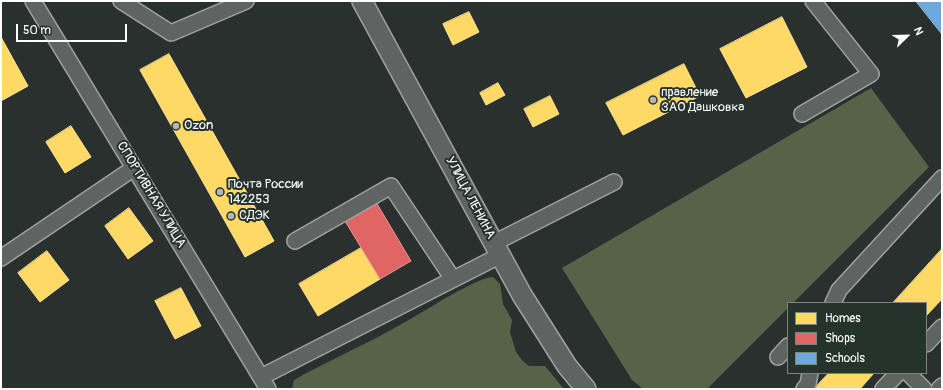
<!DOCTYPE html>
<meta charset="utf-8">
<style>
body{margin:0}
#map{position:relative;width:943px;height:390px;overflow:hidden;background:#29302d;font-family:Pangolin,sans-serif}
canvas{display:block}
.frame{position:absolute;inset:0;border:2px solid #fff;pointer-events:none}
.legend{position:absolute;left:787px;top:302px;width:140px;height:72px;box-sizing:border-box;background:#26332d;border:1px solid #7d8581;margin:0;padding:5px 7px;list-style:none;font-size:12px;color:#fff}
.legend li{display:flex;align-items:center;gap:8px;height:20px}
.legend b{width:20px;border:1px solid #7d8581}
.north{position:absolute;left:887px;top:16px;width:40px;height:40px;-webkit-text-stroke:3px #26332d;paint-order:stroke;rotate:67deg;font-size:11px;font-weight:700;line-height:16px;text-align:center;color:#fff}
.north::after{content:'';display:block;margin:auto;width:14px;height:18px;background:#fff;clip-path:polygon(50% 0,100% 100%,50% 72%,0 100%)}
.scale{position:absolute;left:16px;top:24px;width:111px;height:18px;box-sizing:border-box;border:2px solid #fff;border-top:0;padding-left:5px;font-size:12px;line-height:14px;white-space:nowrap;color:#fff;-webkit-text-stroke:3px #26332d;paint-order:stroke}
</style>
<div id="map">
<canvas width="943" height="390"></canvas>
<div class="frame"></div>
<ul class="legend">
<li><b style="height:11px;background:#ffd966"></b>Homes</li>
<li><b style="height:11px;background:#e06666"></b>Shops</li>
<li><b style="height:11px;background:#6fa8dc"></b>Schools</li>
</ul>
<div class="north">N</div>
<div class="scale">50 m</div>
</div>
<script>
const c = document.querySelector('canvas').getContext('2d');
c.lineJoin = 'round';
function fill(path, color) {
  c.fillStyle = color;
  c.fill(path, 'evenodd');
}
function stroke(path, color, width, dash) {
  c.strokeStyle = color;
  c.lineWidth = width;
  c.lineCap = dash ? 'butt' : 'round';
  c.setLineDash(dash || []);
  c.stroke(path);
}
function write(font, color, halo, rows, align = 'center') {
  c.font = font + ' Pangolin,sans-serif';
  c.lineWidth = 4;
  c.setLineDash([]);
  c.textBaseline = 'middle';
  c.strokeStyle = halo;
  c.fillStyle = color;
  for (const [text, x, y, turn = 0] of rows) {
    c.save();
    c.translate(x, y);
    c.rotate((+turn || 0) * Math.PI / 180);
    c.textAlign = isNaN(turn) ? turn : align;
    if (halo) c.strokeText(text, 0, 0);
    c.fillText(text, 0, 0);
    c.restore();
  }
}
fill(new Path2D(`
 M871 88 929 167 793 303H788V308L707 389H643L632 380 562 268Z
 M493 277 500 284 503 304 512 320 510 332 516 352 522 360 529 366H545L564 389H292L294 380C327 361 363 346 396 327 421 314 443 298 468 286 476 282 484 278 493 277Z`), '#556349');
const homes = new Path2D(`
 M469 12 479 32 453 45 443 24Z
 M782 17 807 67 746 98 720 49Z
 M1 37 28 86 1 101Z
 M169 54 274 241 245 257 140 70Z
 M684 64 700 96 623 135 606 103Z
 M498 83 505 95 486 105 480 93Z
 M550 96 559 114 533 127 524 109Z
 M71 126 91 157 65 173 46 142Z
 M129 208 153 241 128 259 105 226Z
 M361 248 380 279 318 316 299 284Z
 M942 249V299L926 316V303H893Z
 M47 251 69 280 40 302 18 273Z
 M181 288 201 326 175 339 155 301Z
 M829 373H874L860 389H814Z`);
fill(homes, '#ffd966');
stroke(homes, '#ffe494', 1);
const shops = new Path2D(`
 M376 202 411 261 380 279 345 221Z`);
fill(shops, '#e06666');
stroke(shops, '#e99494', 1);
const schools = new Path2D(`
 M916 1H942V34Z`);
fill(schools, '#6fa8dc');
stroke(schools, '#9ac2e6', 1);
const minor = new Path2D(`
 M33 1 268 389
 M121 1 171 33 246 1
 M802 114 871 74 813 1
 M295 241 391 186 453 279
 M494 243 614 182
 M1 258 134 168
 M833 303 839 290 942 178
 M926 344 942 327
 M778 357 788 346
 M908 373 924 389
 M261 377 501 255
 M804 389 808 384 810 373
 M883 389 898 373
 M939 389 942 386`);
const major = new Path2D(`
 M362 1 522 295 567 366 586 389`);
stroke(minor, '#9fa2a0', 18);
stroke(major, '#9fa2a0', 22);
stroke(minor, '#5f6362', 15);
stroke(major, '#5f6362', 19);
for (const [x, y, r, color] of [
 [653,100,4,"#b4b7b6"],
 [176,126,4,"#b4b7b6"],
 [220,192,4,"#b4b7b6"],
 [231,216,4,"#b4b7b6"]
]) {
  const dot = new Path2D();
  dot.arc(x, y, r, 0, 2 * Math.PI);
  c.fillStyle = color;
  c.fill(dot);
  stroke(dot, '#26332d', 1.5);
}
write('13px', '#fff', '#26332d', [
 ["правление",661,93],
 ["ЗАО Дашковка",661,108],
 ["Ozon",184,126],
 ["Почта России",228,185],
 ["142253",228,200],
 ["СДЭК",239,216]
], 'left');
write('13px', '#fff', '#26332d', [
 ["СПОРТИВНАЯ УЛИЦА",151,195,59],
 ["УЛИЦА ЛЕНИНА",470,198,62]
]);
</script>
